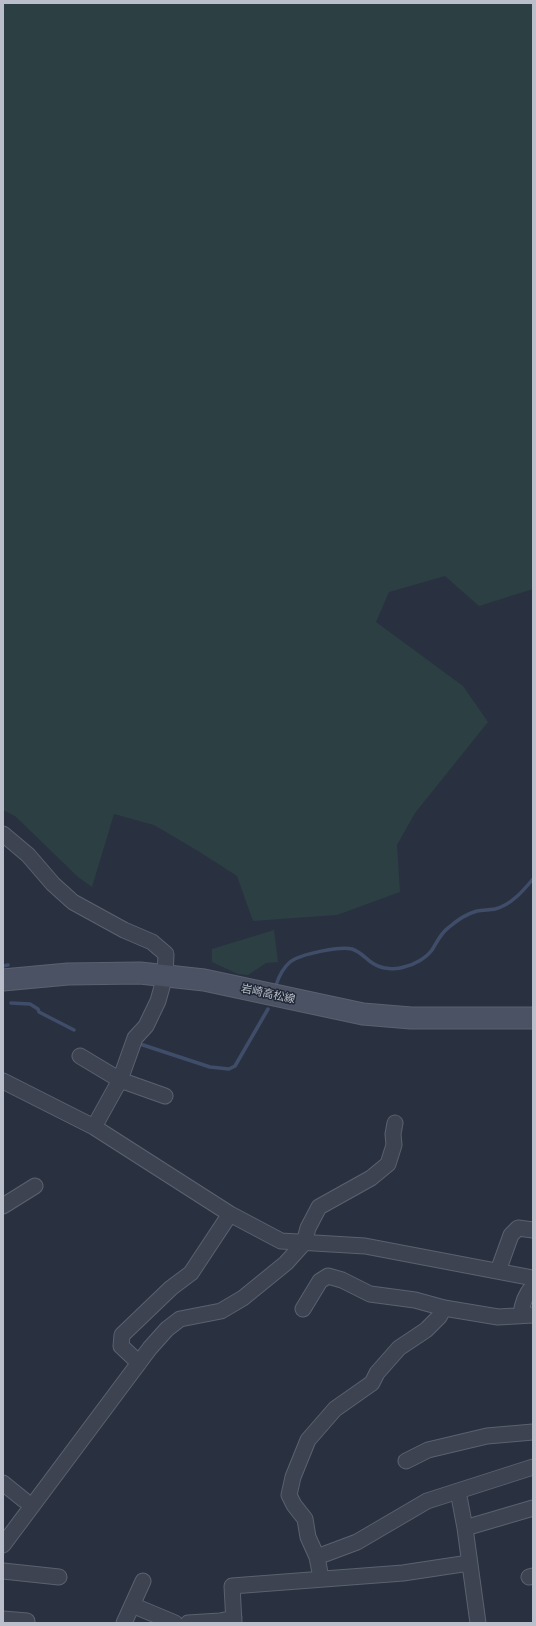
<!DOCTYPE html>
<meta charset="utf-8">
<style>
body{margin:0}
#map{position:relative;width:536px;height:1626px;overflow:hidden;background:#293141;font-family:Mulish,sans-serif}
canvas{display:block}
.frame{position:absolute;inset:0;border:4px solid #babfcb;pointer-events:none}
</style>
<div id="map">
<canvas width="536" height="1626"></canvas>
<div class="frame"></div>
</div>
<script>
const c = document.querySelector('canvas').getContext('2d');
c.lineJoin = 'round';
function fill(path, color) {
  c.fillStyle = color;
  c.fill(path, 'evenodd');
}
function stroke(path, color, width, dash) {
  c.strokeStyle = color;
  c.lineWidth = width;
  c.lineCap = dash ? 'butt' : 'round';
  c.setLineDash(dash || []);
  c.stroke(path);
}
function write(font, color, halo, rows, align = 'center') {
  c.font = font + ' Mulish,"Noto Sans JP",sans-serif';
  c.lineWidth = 3;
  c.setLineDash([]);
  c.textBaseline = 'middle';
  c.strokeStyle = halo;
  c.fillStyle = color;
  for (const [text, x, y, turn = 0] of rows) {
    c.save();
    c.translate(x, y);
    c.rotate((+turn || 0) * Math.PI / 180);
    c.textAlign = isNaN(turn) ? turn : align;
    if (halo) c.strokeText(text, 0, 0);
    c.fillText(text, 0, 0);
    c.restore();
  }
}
fill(new Path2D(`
 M3 3H533V589L479 606 445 576 389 592 376 622 463 686 488 722 415 813 397 845 400 892 337 915 253 921 237 876 198 851 154 825 114 814 92 887 78 877 15 816 3 810Z
 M274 930 278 962 266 963 248 975 238 974 212 962V949Z`), '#2c3f43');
stroke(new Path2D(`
 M3 966 8 965
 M276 985C279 976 283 968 290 962 300 954 340 946 352 949 363 953 365 959 374 964 382 969 396 970 404 967 414 965 426 958 432 950 437 942 441 933 448 928 456 921 466 914 477 911 483 910 489 910 495 909 511 905 523 891 533 879
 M11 1003 30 1004 38 1009 39 1012 74 1030
 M140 1044 210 1067 229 1069 235 1066 268 1009`), '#404d69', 3.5);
const street = new Path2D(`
 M3 834 28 855 53 884 73 902 124 930 152 942 166 954 165 976 158 1001 146 1026 135 1038 120 1080 94 1127
 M80 1056 120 1080 165 1096
 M3 1081 94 1127 230 1214 281 1241 365 1246 533 1278
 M3 1206 35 1186
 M498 1271 511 1235 518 1228 533 1230
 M303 1309 320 1281 328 1276 342 1280 370 1294 415 1300 444 1308 498 1317 533 1315
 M521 1315C522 1303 525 1295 533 1286
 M139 1363 121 1346 122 1335 171 1288 191 1273 230 1214
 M406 1461 428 1450 487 1436 533 1432
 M3 1483 24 1500
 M458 1491 465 1528 478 1623
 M465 1528 533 1508
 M3 1545 150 1348 167 1329 180 1319 221 1311 243 1298 286 1263 304 1243 308 1228 319 1207 371 1178 388 1164 394 1145 393 1134 395 1123
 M317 1557 357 1542 427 1501 533 1467
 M3 1571 59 1577
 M529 1577 533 1576
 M321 1578 317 1557 308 1537 305 1519 294 1505 289 1495 293 1477 308 1440 335 1409 372 1383 377 1373 399 1348 426 1330 439 1317 444 1308
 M132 1605 175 1623
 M3 1619 27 1621
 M124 1623 143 1581
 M188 1623 220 1621 234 1618
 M234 1623 232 1586 403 1573 469 1563`);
const secondary = new Path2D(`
 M3 980 68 974 140 973 204 980 363 1014 411 1018H533`);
stroke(street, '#5b616e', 17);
stroke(secondary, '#5b616e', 23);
stroke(street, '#3d4351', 15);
stroke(secondary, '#4b5263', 21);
write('11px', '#babfcb', '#212836', [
 ["岩崎高松線",268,994,12]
]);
</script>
